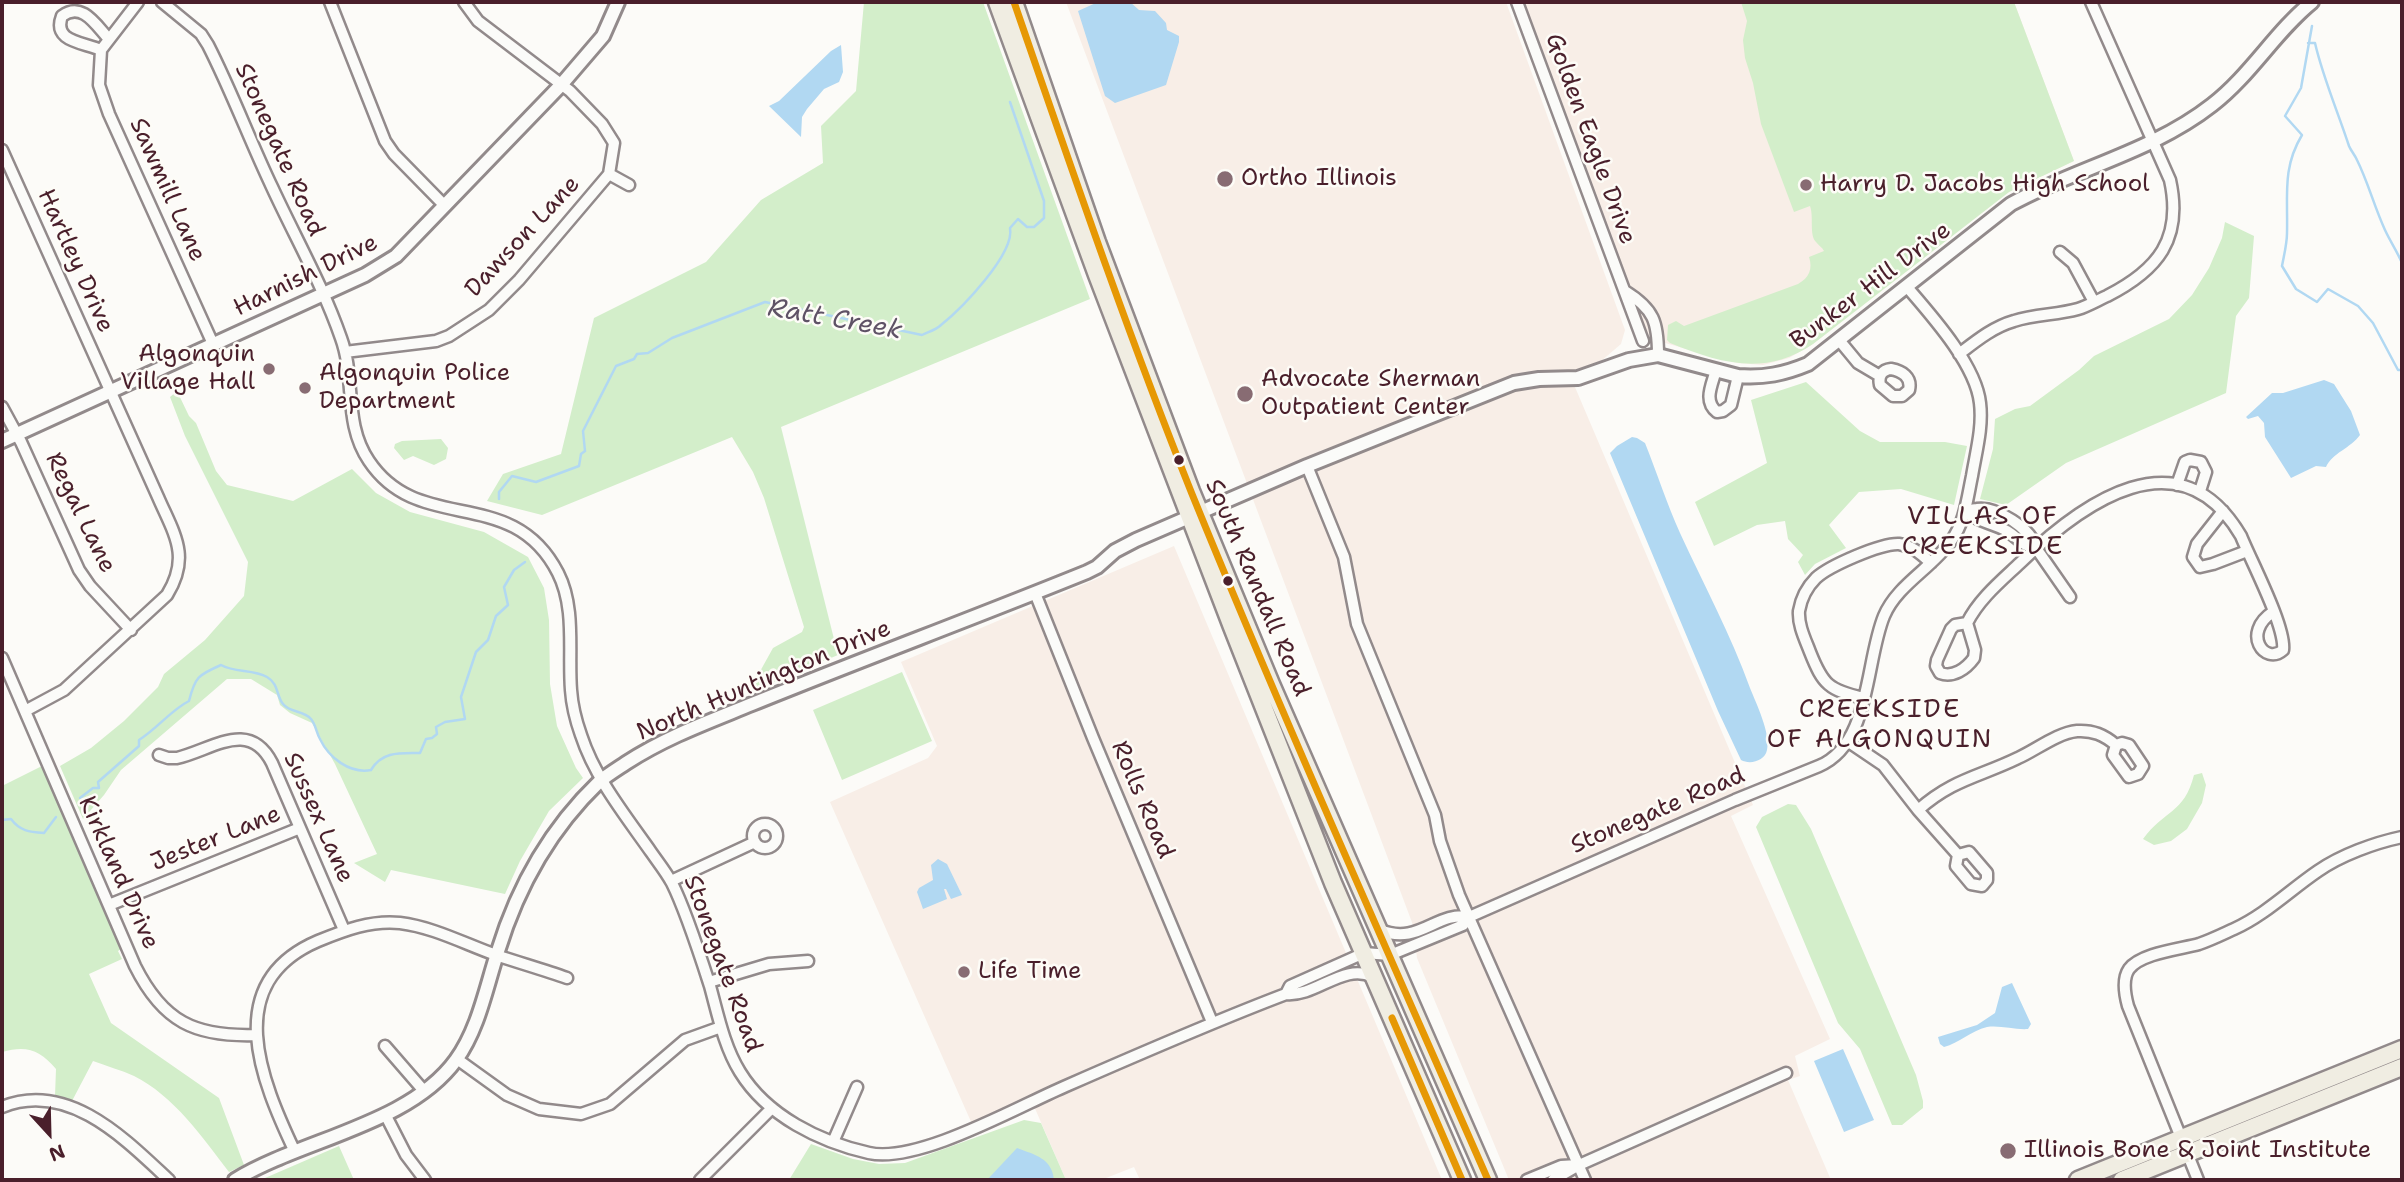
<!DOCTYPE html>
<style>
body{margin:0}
#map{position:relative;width:2404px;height:1182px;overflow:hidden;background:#fcfbf8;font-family:"Shantell Sans",sans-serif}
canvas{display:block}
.frame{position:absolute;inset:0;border:4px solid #4a1f2b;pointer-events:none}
.north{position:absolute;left:14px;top:1098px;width:70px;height:70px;-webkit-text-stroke:5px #fdfcf7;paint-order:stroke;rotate:158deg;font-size:19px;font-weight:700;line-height:28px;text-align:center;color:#4a1f2b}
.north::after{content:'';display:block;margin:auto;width:24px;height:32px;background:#4a1f2b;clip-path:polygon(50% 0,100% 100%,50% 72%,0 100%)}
</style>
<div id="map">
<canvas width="2404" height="1182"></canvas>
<div class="frame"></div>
<div class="north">N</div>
</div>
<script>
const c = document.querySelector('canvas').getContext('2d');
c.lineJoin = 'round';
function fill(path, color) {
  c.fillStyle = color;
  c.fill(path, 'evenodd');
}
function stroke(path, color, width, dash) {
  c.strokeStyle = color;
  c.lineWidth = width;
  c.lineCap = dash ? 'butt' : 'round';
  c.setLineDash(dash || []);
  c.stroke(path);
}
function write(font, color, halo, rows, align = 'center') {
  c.font = font + ' "Shantell Sans",sans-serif';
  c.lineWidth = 5;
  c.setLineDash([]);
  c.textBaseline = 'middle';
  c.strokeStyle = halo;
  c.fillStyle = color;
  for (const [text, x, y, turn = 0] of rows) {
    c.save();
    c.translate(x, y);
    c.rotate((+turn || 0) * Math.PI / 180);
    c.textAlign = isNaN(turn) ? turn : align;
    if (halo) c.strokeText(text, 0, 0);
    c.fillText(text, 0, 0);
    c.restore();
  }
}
fill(new Path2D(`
 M1066 2H1506L1625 330 1621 344 1593 368 1569 373 1753 805 1731 816 1830 1039 1795 1056 1800 1076 1788 1080 1831 1180H1509L1417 958 1413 925Z
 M1521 2H2014L2074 161 2009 192 1813 344 1789 358 1763 365 1737 363 1647 338Z
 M1174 546 1442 1180H1140L1134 1167 1101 1180H1066L1030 1097 972 1124 830 802 928 758 937 746 901 662Z`), '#f8eee7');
fill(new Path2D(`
 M864 2H983L1090 299 781 427 838 655 748 693 773 648 802 632 804 627 764 498 753 472 732 437 542 515 487 501 503 474 561 454 594 318 706 262 761 200 823 163 821 126 856 91Z
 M1741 2H2014L2074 161 2009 192 1813 344C1765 377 1720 363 1670 343L1667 340 1668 325 1676 321 1684 326 1798 284C1809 278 1813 269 1809 257L1824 251C1822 247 1818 245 1816 242 1809 235 1814 217 1810 206L1794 212 1761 124 1753 83 1745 58 1743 40 1747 21Z
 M2225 222 2254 236 2249 298 2236 316 2226 393 2066 463 2006 505 1980 499 1993 449 1995 419 2015 409 2030 406 2079 370 2094 356 2169 319 2192 295 2209 268 2222 238Z
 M1806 382 1860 431 1880 442H1945L1967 446 1954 505 1901 489 1859 492 1829 525 1846 548 1815 564 1805 575 1798 562 1803 555 1788 539 1785 521 1757 525 1714 546 1695 502 1767 463 1751 400Z
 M177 391 189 416 196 423 216 471 227 485 293 501 352 469 376 493 410 512 484 532 528 557 544 588 549 620 550 684 557 726 576 768 583 778 549 811 520 861 505 894 391 870 385 882 354 863 377 854 335 764 312 723 290 713 280 705 277 695 251 679H227L121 770 104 795 83 819 60 766 91 748 124 721 158 687 164 674 205 640 244 596 248 562 185 436 170 397Z
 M441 439 448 448 446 459 434 465 413 456 404 460 394 448 395 444 402 441Z
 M902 672 932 741 842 780 813 710Z
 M42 766 121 949 118 951 122 959 89 974 111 1023 219 1098 244 1165 229 1172C203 1138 174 1096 134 1076 121 1070 106 1066 93 1061L72 1101 55 1096 56 1069C40 1050 27 1045 2 1052V786Z
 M2202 773 2206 785 2202 803 2187 829 2171 841 2154 845 2143 839C2164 810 2184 814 2194 775Z
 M1788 804 1796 805 1811 829 1916 1075 1923 1101V1108L1902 1125H1892L1860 1049 1838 1023 1756 827 1762 817Z
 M1024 1120 1041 1123 1066 1180H789L811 1144 853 1159 879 1164 905 1163Z
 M339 1146 354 1180H260L265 1178Z`), '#d3eeca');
fill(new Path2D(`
 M1098 2H1130L1139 10 1155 11 1166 23 1167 30 1179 36V42L1166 85 1115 103 1105 96 1078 11Z
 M841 45 843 72 839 82 824 89 807 109 802 117 801 137 769 106 779 101 831 51Z
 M2324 380 2334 384 2351 411 2360 435C2351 448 2332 453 2326 467L2316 466 2291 478 2265 437 2264 423 2258 416 2248 419 2246 417 2272 393H2283Z
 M1632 437 1637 438 1645 443C1657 473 1667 504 1680 533 1704 585 1731 635 1750 688 1756 703 1771 734 1767 750 1765 761 1750 765 1741 760L1718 711 1610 453 1617 446Z
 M938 859 947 864 962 895 951 899 946 889H944L947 899 923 909 917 892 919 888 933 880 931 865Z
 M2012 983 2031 1024 2028 1029C2015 1030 2000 1025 1987 1027 1971 1031 1959 1043 1944 1047L1940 1044 1938 1037 1977 1025 1995 1013 2002 987Z
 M1843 1049 1874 1120 1844 1132 1814 1061Z
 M1017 1148C1035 1155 1052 1158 1054 1180H987Z`), '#b1d8f2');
stroke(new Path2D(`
 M2312 26 2301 88 2285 116 2302 135C2282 168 2288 196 2287 233 2287 244 2284 255 2282 266L2296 289 2317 302 2328 289 2358 306 2373 323 2398 370H2402
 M2308 43H2315C2323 78 2338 112 2349 146 2351 151 2355 155 2357 160 2368 182 2374 206 2385 230 2390 241 2397 251 2402 263
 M499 499V492L512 476 536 482 579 466 581 454 585 451 583 431 616 366 634 359 637 354 648 353 672 338 765 302 922 335C928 332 936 330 941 325 961 309 1015 254 1010 228L1018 219 1027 227H1034L1044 218V201L1010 102
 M80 798 93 788H99L98 782 139 746V740C158 728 171 710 189 701 195 677 198 675 221 665 235 673 253 669 267 677 279 684 276 695 283 704 290 713 303 710 311 719 316 725 316 732 320 739 329 758 350 774 371 770 382 751 400 753 420 753L426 739 432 738 437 734 436 727 445 722 465 719 461 697 476 652 488 640 496 616 508 605 504 587 514 570 525 562
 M2 820 11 819C20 831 29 832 44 833L56 817`), '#b1d8f2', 2.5);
const minor = new Path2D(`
 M138 2 101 50 99 85 109 114 213 344
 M162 2 201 34 208 45C232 92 250 141 272 187 295 237 323 286 341 338 356 379 343 423 369 461 420 537 512 483 558 573 576 608 568 652 571 690 572 705 576 721 581 735 595 778 625 815 651 852 658 862 666 872 672 883 686 911 700 955 710 986 718 1015 724 1046 740 1072 767 1116 820 1142 869 1153 918 1164 1019 1106 1066 1086 1139 1054 1212 1022 1286 994 1316 997 1344 962 1373 977
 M330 2 385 141 394 154 445 206
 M1517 2 1643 341
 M101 50C83 42 52 42 62 16 82 1 96 25 108 38
 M2 150 158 497C174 534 191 556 167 595L64 690 25 711
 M609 174 629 185
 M2060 252 2073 263 2094 302
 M1625 291C1654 309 1658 322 1658 355
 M1839 340 1858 363 1880 376
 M345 352 436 341 449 336 489 310 519 280 609 174 614 143 602 124 570 91 478 21 464 2
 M1959 354C1976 341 1993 327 2014 321 2035 314 2057 315 2078 309 2088 306 2098 300 2107 296 2158 270 2183 239 2170 180L2091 2
 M1891 369C1902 371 1912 377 1909 390L1902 396H1893L1880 385C1878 376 1882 370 1891 369Z
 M1716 370C1712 385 1703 401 1717 412L1723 411 1731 405 1738 376
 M2 407 21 442 79 570 90 586 131 630
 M1307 466 1344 557 1357 624 1435 815 1440 841 1459 895 1585 1180
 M2177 485 2185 462 2190 460 2201 462 2206 472 2200 491
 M2223 511 2197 544 2193 557 2200 567 2213 564 2247 551
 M2036 548C2021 546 2019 538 2007 531 1993 523 1978 522 1966 512 1969 511 1973 509 1977 509 1996 506 2032 529 2036 548L2070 597
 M1035 593 1093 738 1212 1022
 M1967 623 1975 650 1974 658C1966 669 1953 678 1940 673L1936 666 1937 660 1951 629 1955 625 1967 623C1979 599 2001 581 2020 563 2082 503 2180 432 2241 536 2251 561 2286 627 2283 650 2265 666 2241 633 2273 612
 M2 658 135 966C163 1022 195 1037 256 1035
 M1863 698C1829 690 1823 685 1810 652 1805 639 1798 625 1799 611 1801 599 1807 587 1816 578 1829 566 1881 543 1899 544 1913 546 1921 554 1931 563
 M1849 742 1883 765 1918 810 1958 855
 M159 755 168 758H177C212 750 249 718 272 763L344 930
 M1918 810C1953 779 1979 777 2018 758 2036 750 2057 733 2077 731 2093 730 2104 735 2116 745L2122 743 2129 745 2143 766 2138 774 2129 777 2113 755 2116 745
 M753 836a12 12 0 1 1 24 0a12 12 0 1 1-24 0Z
 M1969 852 1987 873V880L1982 886 1971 884 1956 866 1958 855Z
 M671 881 755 842
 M109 905 300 828
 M1380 930C1419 946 1436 911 1469 917
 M709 982 769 964 808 961
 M1286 994 1290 986 1364 953 1390 955 1463 925 1469 917 1735 800 1819 766C1871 744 1865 662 1884 616 1897 585 1932 568 1951 541 1965 522 1967 500 1972 476 1976 452 1983 427 1980 403 1976 365 1932 316 1907 287
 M385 1046 424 1091
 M457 1059 507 1095 539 1109 581 1114 610 1104 685 1040 721 1027
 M2 1107C68 1080 125 1139 169 1180
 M385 1114 406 1155 425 1180
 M833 1142 857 1087
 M295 1152C261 1080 220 983 318 941 345 930 371 920 400 923 433 927 465 944 496 955 520 963 544 970 567 978
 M700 1180 772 1108
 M1527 1180 1561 1166 1578 1165
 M1553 1180 1579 1165 1786 1073
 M2198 1180 2128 1006C2125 995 2122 979 2129 969 2141 953 2181 949 2199 944 2211 940 2223 934 2234 929 2265 915 2290 890 2318 871 2341 855 2374 843 2402 837`);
const tertiary = new Path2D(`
 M2 441 365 275 396 256 561 85 603 36 618 2
 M235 1180C302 1139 409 1125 456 1060 479 1028 486 987 498 951 518 886 549 830 599 782 607 775 617 769 626 763 666 737 708 722 752 704 863 659 976 617 1087 572L1097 567 1115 551 1136 540 1307 466 1514 383 1539 379 1578 378 1629 360 1658 355 1738 376C1764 378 1784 374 1808 364L2011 204C2076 168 2152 152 2212 105 2250 76 2275 32 2312 2`);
const primary = new Path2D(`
 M997 2 1097 275 1232 627 1333 883 1462 1180
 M1014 2 1097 242 1191 491 1271 684 1488 1180
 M2078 1180 2402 1049
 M2122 1180 2402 1067`);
stroke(minor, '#928a8b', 15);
stroke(tertiary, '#928a8b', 18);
stroke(primary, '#928a8b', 21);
stroke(minor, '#fbfbf9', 10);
stroke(tertiary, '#fbfbf9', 12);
stroke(primary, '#f0ede2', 16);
stroke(new Path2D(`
 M1014 2C1071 167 1127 332 1192 494 1286 725 1388 952 1488 1180
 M1392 1018 1462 1180`), '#e69804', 7);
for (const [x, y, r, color] of [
 [1225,179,9,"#886c73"],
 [1806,185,7,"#886c73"],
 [269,369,7,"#886c73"],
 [305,388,7,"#886c73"],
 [1245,394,9,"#886c73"],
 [1179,460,6,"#4a1f2b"],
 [1228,581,6,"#4a1f2b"],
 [964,972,7,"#886c73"],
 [2008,1151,9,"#886c73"]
]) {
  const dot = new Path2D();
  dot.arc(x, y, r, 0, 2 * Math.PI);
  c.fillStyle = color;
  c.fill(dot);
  stroke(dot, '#fdfcf7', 2.5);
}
write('24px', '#4a1f2b', '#fdfcf7', [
 ["Golden Eagle Drive",1590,139,70],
 ["Stonegate Road",279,150,66],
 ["Sawmill Lane",167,190,66],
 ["Dawson Lane",523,237,-47],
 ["Hartley Drive",75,261,66],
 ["Harnish Drive",306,276,-26],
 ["Bunker Hill Drive",1871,286,-37],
 ["Regal Lane",80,513,64],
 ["South Randall Road",1257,588,67],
 ["North Huntington Drive",764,681,-23],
 ["Rolls Road",1142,800,67],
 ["Stonegate Road",1658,811,-23],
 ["Sussex Lane",318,818,66],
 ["Jester Lane",216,839,-22],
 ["Kirkland Drive",118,873,66],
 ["Stonegate Road",722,964,70]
]);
write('24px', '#4a1f2b', '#fdfcf7', [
 ["Ortho Illinois",1241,179],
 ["Harry D. Jacobs High School",1820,185],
 ["Algonquin",255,355,"right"],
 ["Village Hall",255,383,"right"],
 ["Algonquin Police",319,374],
 ["Department",319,402],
 ["Advocate Sherman",1261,380],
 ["Outpatient Center",1261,408],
 ["Life Time",978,972],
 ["Illinois Bone & Joint Institute",2024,1151]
], 'left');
write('italic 26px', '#5f5266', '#fdfcf7', [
 ["Ratt Creek",835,320,10]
]);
c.letterSpacing = '2px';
write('26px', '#4a1f2b', '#fdfcf7', [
 ["VILLAS OF",1983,517],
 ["CREEKSIDE",1983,547],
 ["CREEKSIDE",1880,710],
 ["OF ALGONQUIN",1880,740]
]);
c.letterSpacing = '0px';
</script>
